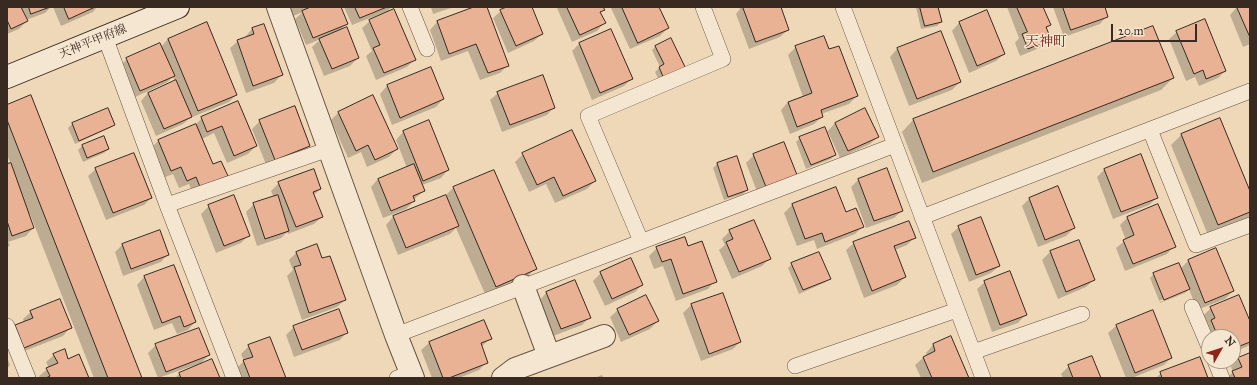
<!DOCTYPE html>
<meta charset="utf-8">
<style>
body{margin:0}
#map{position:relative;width:1257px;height:385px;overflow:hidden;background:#eed8b7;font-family:"IM FELL Great Primer",serif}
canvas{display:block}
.frame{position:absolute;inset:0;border:8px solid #382921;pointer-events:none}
.north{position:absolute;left:1201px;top:329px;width:40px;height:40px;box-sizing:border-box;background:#f4e6d0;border:1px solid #a99a8a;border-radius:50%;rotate:51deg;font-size:11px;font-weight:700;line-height:16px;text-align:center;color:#382921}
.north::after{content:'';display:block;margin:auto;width:14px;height:18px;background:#8f2418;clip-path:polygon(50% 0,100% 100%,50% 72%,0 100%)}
.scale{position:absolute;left:1111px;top:24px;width:86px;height:18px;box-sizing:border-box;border:2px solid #382921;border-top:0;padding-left:5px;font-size:12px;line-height:14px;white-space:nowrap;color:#382921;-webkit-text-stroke:3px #f4e6d0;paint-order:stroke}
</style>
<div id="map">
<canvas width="1257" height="385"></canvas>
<div class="frame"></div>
<div class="north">N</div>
<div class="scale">20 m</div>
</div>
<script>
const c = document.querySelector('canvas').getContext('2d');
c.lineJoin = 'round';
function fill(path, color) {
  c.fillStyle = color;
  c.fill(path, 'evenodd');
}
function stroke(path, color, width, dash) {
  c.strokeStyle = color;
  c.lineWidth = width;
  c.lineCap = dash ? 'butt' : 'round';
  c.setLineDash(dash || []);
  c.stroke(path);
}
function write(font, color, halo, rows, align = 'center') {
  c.font = font + ' "IM FELL Great Primer","Noto Serif JP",serif';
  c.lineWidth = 3;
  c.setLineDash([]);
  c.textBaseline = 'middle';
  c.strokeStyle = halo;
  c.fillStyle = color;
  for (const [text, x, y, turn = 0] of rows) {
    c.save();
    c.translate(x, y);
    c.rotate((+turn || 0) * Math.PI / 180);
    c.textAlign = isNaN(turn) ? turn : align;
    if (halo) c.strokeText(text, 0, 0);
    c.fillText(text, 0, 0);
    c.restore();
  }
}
fill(new Path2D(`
 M7 7H51L45 13 26 20 27 21 19 29 7 34Z
 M53 7H97L93 12 61 26Z
 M289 7H340L347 23 338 32 358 58 350 66 324 76 312 47 321 39 306 45 295 19 303 12 293 16Z
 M344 7H391L388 11 352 25Z
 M431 7H454L433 14Z
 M477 7H486L508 65 500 73 480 80 468 51 441 61 430 30 437 22Z
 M510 7H531L542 34 534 41 508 53 493 18 501 11Z
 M558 7H602L603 10 600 13 604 23 597 31 572 42 557 8Z
 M612 7H658L668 28 660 36 630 49 611 8Z
 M739 7H780L788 30 780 37 749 49 736 14 740 9Z
 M916 7H937L941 22 937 26 921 29Z
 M1007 7H1042L1049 25 1046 29 1050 39 1042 47 1020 56 1015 43 1019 38Z
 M1053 7H1104L1107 16 1100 24 1064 37Z
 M1237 7H1250V44L1243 47 1230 15Z
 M987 11 1004 54 996 61 969 73 952 31 959 23Z
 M370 21 415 59 407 67 376 80 366 56 372 51 362 28Z
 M263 25 281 75 274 83 246 93 230 48 238 41 245 38V37L252 29Z
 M1153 28 1173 78 1161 90 922 183 902 132 913 120Z
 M1177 32 1225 71 1218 78 1199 86 1195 77 1186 81 1169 39Z
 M168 39 236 95 229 102 190 118 183 124 156 136 141 101 148 93 175 82 173 77 166 83 133 98 119 67 127 59 161 47Z
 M579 44 631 79 624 86 592 100 572 51Z
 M656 46 684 69 660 82 655 72 660 67 652 50Z
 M796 47 828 51 857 96 849 104 821 114 822 117 814 124 790 134 781 110 788 102 803 97 788 55Z
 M897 49 960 82 952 90 909 106 890 57Z
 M431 68 443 99 436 107 392 125 380 94 387 86Z
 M498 93 554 107 547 115 502 132 490 100Z
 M238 103 256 146 248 154 227 163 214 133 202 139 213 165 221 162 193 194 189 184 179 188 173 174 163 178 151 148 158 141 194 126 202 118Z
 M7 106 141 378H94L30 214 29 215 33 228 26 236 8 242 10 245 7 248V165L11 164 7 155Z
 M107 109 114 124 110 128 75 144 68 128 72 124Z
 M865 110 878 137 870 144 840 158 828 132H827L835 123Z
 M338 113 397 149 389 157 367 167 361 152 348 158 331 120Z
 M1220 120 1250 193V216L1246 219 1208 235 1171 145 1181 135Z
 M260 121 309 146 301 153 267 167 252 129Z
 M403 132 448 170 441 178 422 185 424 191 413 200 414 201 406 209 383 218 371 187 378 179 407 168 396 140Z
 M103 137 108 149 104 153 83 162 78 150 82 146Z
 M800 138 835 155 831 159 806 169 796 142Z
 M523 154 595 181 587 189 555 203 546 184 529 192 515 162Z
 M754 155 796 174 758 194 746 163Z
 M736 157 747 190 743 194 724 200 713 168 717 164Z
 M96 169 151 198 144 205 106 220 88 176Z
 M1104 170 1157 198 1149 205 1113 219 1097 177Z
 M493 171 535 269 525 279 486 296 456 228 450 234 398 255 386 225 393 217 445 196 453 188Z
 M858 180 902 211 894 218 866 228 851 187Z
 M279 183 320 189 314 195 322 217 314 224 288 234 287 232 281 238 257 246 246 212 254 204 274 198 271 191Z
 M835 189 845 214 862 227 855 234 817 249 814 240 797 246 784 213 792 205Z
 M1030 198 1074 228 1066 236 1038 247 1022 206Z
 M209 206 249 235 241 243 216 253 201 214Z
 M1127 218 1174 246 1167 254 1125 271 1116 248 1126 240 1120 225Z
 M959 227 999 266 991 273 969 282 951 234Z
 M730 231 769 259 762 266 732 279 719 250 725 245 722 239Z
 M914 238 907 245 895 250 905 277 897 285 864 298 846 250 854 243Z
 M1078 241 1094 280 1086 287 1058 299 1042 260 1050 252Z
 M122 245 168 254 161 262 123 276 115 252Z
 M688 247 715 281 708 289 676 301 663 266 654 269 649 256 657 248Z
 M1216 250 1233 291 1225 299 1197 310 1189 289 1185 293 1160 303 1150 278 1154 274 1180 269 1188 261ZM1185 290V292L1160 302 1159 301Z
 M297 252 322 260 345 300 337 307 302 320 287 276 293 270 289 260Z
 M792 264 830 278 826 282 799 294 788 268Z
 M174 266 195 322 188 330 177 334 172 323 154 330 137 285 144 277Z
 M601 273 642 285 635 292 605 306 593 281Z
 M574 281 589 318 582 325 553 336 539 301 546 293Z
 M985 282 1025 315 1018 323 992 332 977 289Z
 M722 294 740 342 733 349 701 361 683 313 691 305Z
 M1211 308 1250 324V345L1233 353V337H1209L1203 316Z
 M618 310 658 321 650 329 621 342 610 317Z
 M1152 311 1171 358 1164 365 1132 378H1126L1108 333 1116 326Z
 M31 312 70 328 63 336 17 354 8 333 16 326 24 322 23 319Z
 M484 321 491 338 481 347 487 362 479 370 459 378H432L421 350 429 343Z
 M294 327 347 332 340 340 294 357 286 335Z
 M950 338 968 378H921L915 365 923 358 927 356 926 353 933 345Z
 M156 345 209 355 201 363 158 378 148 353Z
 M249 346 285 378H240L236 369 244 361 241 354Z
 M1250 354V378H1227L1233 372 1231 367 1239 359Z
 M54 355 68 360 88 378H40L39 376 49 368 46 362Z
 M7 357 10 365 7 369Z
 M1069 366 1100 378H1063L1061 374Z
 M180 373 219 378H175Z
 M1161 373 1207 378H1156Z
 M602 375 604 378H594Z`), '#0003');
const building = new Path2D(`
 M7 7H21L28 21 11 29 7 20Z
 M29 7H50L31 14Z
 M64 7H95L69 19Z
 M311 7H341L348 24 313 38 302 11Z
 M355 7H387L360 18Z
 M474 7H487L509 66 488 73 476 44 449 54 437 21Z
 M507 7H532L543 34 516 46 500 10Z
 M567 7H603L605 10 600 12 606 23 580 35Z
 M622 7H659L669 28 638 43Z
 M743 7H781L789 30 756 42Z
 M920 7H938L942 22 925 26Z
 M1017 7H1043L1051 25 1046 27 1051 39 1028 49 1022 34 1027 32Z
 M1063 7H1105L1108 17 1071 30Z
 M1237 7H1250V37Z
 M394 9 416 60 384 73 373 48 380 45 369 20Z
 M987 10 1005 54 977 66 959 22Z
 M1205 19 1226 71 1206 79 1203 70 1194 74 1176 31Z
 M207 22 237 95 198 111 168 39Z
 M264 24 283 75 253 86 237 40 254 34 252 28Z
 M1153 26 1174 78 933 172 913 119Z
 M347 27 359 58 332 69 319 39Z
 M611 29 633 79 600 93 579 43Z
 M941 31 961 82 917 99 897 48Z
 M824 36 829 49 839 46 858 96 821 110 823 117 797 127 788 102 812 93 795 46Z
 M671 38 686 69 664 79 659 67 664 64 655 46Z
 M160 43 175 76 140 91 126 58Z
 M431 67 444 99 400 118 387 85Z
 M543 75 555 108 510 125 497 92Z
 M176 80 192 117 164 129 148 93Z
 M31 95 142 378H108L7 120V105Z
 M373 95 398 149 375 160 368 145 356 151 338 112Z
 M238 101 257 146 234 156 222 126 207 132 201 117Z
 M295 106 310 146 275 160 259 120Z
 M108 108 115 125 79 141 72 123Z
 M865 108 879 137 848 151 835 123Z
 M1220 118 1250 191V212L1218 225 1181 134Z
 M429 120 449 170 423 181 403 131Z
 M196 124 213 164 221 161 228 176 200 187 196 177 187 181 181 167 171 171 158 140Z
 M825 127 836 155 811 165 799 137Z
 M572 130 596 181 563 196 554 177 537 185 522 153Z
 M104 136 109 149 87 158 82 145Z
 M784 142 797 175 766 187 753 154Z
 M134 153 152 198 113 213 95 168Z
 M1141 154 1158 198 1121 212 1104 169Z
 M737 156 748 190 728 197 717 163Z
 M11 163 34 228 12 236 7 221V164Z
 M414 164 425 191 413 196 415 201 391 211 378 179Z
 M887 168 903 211 874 221 858 179Z
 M314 169 321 189 313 192 323 217 296 227 278 182Z
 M494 170 537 269 496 287 453 187Z
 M1058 186 1075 228 1045 240 1029 198Z
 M836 187 846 212 856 208 864 227 825 242 822 233 805 239 792 204Z
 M234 195 250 236 224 246 208 205Z
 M278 195 289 231 265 239 253 203Z
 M446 195 459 226 406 248 393 216Z
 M1158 204 1176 247 1133 264 1123 240 1134 235 1127 217Z
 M981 217 1000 266 976 275 958 226Z
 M754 220 771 259 739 272 726 242 733 239 729 230Z
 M909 221 916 238 894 246 906 277 872 291 853 242Z
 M160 230 169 255 131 269 122 244Z
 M685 237 688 246 702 241 717 282 683 294 671 259 662 262 656 247Z
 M1079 240 1095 280 1066 292 1050 251Z
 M317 244 322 258 330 256 346 300 309 313 294 267 301 265 296 252Z
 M1216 248 1234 291 1205 303 1188 260Z
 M819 252 831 279 803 290 791 263Z
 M631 258 643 285 612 299 600 272Z
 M1179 263 1190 289 1164 300 1153 273Z
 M174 265 196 322 184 327 180 316 162 323 144 276Z
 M1010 271 1027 315 1000 325 984 281Z
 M575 280 591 318 561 329 546 292Z
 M723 293 741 342 709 354 691 304Z
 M646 295 659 321 629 335 617 309Z
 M1239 295 1250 321V342L1235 348 1233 344V337H1218L1211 320 1215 318 1210 307Z
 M60 299 72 328 24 348 15 325 33 318 30 311Z
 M339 309 348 333 302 350 293 326Z
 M1153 310 1172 358 1135 373 1116 325Z
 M484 320 492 339 481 343 488 363 449 378H443L429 342Z
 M199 328 210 355 166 372 155 344Z
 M951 336 969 378H932L923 357 935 351 933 344Z
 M270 337 286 378H250L243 360 253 357 248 345Z
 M65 349 68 359 79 354 89 378H46L50 376 46 368 58 363 53 354Z
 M1250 353V378H1235L1232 371 1242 367 1238 358Z
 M1092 356 1101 378H1073L1068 365Z
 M1200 357 1208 378H1162L1160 372Z
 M212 359 220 378H181L179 373Z`);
fill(building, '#e9b294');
stroke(building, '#382921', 1);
const lane = new Path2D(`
 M410 7 427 49
 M843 7 983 378
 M105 37 167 205 234 378
 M1150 130 1196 245 1250 225
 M167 205 329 149
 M922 217 1250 91
 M641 241 588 116 723 59 703 7
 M1192 307 1209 347
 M7 326 28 378
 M396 335 895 145
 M973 352 1082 314
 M1215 361 1222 378
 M795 366 957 310
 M397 378 411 373`);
const street = new Path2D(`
 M278 7 396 335 413 378
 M523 286 549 356
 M503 378 515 369 604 336`);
const secondary = new Path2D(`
 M7 77 178 7`);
stroke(lane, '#665546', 16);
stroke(street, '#665546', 24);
stroke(secondary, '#382921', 24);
stroke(lane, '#f4e6d0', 15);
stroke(street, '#f4e6d0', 22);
stroke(secondary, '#f4e6d0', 22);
write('12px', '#382921', '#f4e6d0', [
 ["天神平甲府線",93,42,-22]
]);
write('14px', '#7a1f14', '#f4e6d0', [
 ["天神町",1046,43]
]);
</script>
